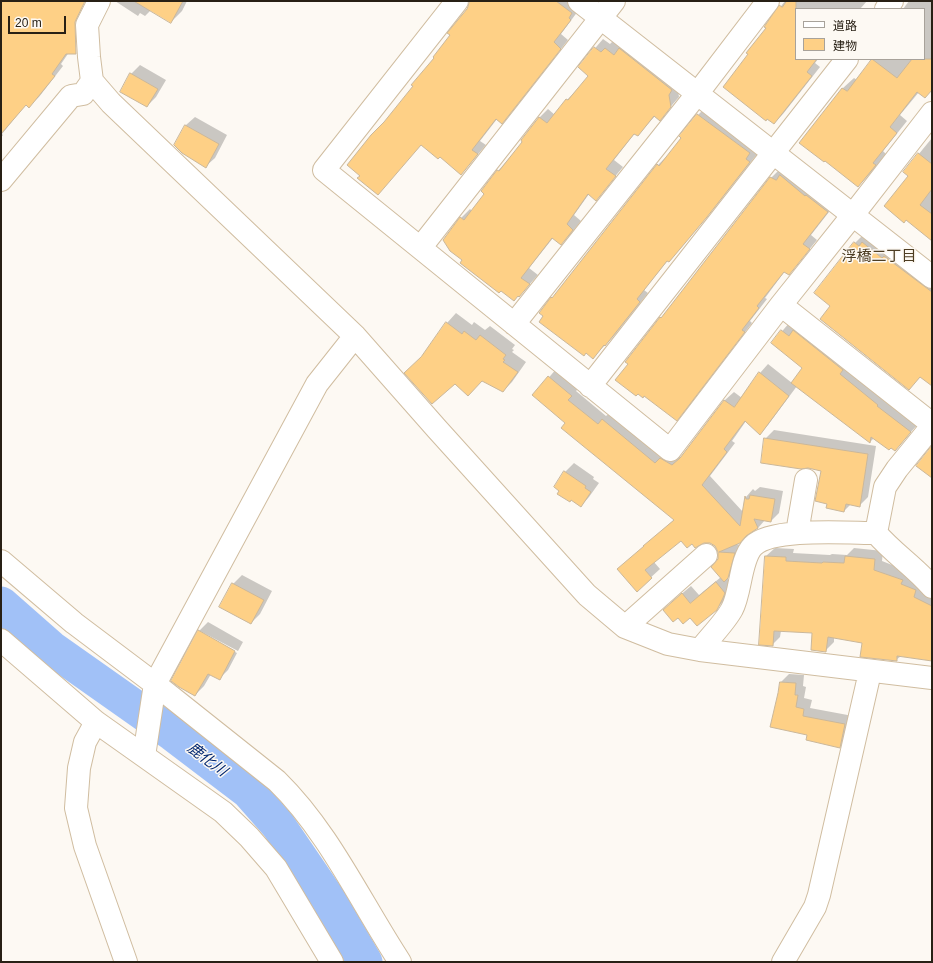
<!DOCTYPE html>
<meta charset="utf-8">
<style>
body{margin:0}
#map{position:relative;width:933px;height:963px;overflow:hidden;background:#fdf9f3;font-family:Arial,"Noto Sans JP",sans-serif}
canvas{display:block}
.frame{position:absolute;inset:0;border:2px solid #282015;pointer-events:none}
.legend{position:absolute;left:795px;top:8px;width:130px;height:52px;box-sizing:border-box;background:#fdf9f3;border:1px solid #a8a29a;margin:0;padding:5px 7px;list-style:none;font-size:12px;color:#282015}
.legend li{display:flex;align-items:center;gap:8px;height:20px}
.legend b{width:20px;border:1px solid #a8a29a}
.scale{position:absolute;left:8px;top:16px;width:58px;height:18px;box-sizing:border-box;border:2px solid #282015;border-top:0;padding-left:5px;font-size:12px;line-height:14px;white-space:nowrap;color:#282015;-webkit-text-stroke:3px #fdf9f3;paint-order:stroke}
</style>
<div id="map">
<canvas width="933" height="963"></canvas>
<div class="frame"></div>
<ul class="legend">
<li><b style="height:5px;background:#fff"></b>道路</li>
<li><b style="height:11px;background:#fed086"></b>建物</li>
</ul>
<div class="scale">20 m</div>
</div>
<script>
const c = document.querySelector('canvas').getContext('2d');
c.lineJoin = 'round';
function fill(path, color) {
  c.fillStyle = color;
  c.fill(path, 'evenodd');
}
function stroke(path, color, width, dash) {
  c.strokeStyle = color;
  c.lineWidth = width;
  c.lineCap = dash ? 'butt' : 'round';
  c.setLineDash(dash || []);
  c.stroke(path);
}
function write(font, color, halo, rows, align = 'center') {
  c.font = font + ' Arial,"Noto Sans JP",sans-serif';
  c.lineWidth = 3;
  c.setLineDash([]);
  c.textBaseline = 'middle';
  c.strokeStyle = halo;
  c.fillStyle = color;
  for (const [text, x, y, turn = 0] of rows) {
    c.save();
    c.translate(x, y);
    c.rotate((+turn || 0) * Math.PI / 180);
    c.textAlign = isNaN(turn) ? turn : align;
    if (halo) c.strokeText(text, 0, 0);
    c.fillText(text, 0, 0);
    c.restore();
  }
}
fill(new Path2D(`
 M1 1H59L74 45 61 64 63 66 39 97 29 106 26 104 2 134 3 135 1 138Z
 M115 1H187L182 11 171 22 151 10 145 16 140 13 138 16Z
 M471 1H578V11L561 34 568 40 510 114 501 123 497 119 480 141 486 145 461 174 414 86 451 35 468 9Z
 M785 1H867L860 9H796V59H818L815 63 820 67 783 114 774 123 767 28 766 26Z
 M909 1H932V90L919 92 900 115 907 121 883 151 886 154 869 175 858 186 825 159 801 143 843 88 854 78 857 80 873 59H924V9H903Z
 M603 39 610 44 614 40 677 85 679 97 660 119 655 116 638 135 635 133 614 160 623 167 596 199 589 194 574 215 581 221 569 236 560 244 553 238 529 268 538 275 519 296 463 260 461 218 470 209 472 211 486 194 498 171 524 141 522 140 540 117 548 109 555 115 567 100 590 76 579 67Z
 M140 65 166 80 156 97 147 106 131 74Z
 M706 107 758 153 715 207 677 252 668 260 644 290 648 293 614 336 593 357 540 313 559 291 658 165 666 157 667 158 698 115Z
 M195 117 227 135 215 158 206 166 175 145 186 125Z
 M932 138V240L909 176 904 172Z
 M779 170 836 203 811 235 817 240 789 274 785 271 765 298 767 299 750 321 752 323 685 411 677 419 661 318 669 310 771 178Z
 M863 235 932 278V385L921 376 909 389 831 306 855 243Z
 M456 313 472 325 474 322 485 330 490 326 515 345 512 349 514 350 512 352 526 362 512 382 503 391 482 380 425 355 447 323Z
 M790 322 919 423 895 450 874 438 870 442 797 386 768 425 760 434 746 421 732 441 735 443 710 476 743 512 746 497 753 489 755 491 760 487 783 491 779 513 771 521 765 520 758 528 734 544 742 545 736 569 727 578 732 584 725 600 716 609 672 602 691 586 699 595 721 577 719 552 716 546 710 542 692 543 681 540 654 562 660 569 637 590 644 546 675 519 534 395 557 368 580 387 576 391 606 416 611 412 681 457 725 400 734 392 742 398 760 373 768 364 792 383 804 368 772 343Z
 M774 430 876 446 868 497 859 506 851 504 844 511 828 503 822 471 808 467 765 439Z
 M574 463 594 477 593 479 599 483 589 497 581 506 555 486 565 472Z
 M775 548 794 549 793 553 830 555 832 554 847 555 854 548 883 551 882 561 910 572 932 593V660L901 656 896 660 863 642 834 637V642L825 651 813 632 781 631 780 637 772 645 760 644 766 556Z
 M242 575 272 591 260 614 251 623 233 584Z
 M208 622 243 642 238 651 200 631V633L237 653 228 670 219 679 211 674 204 686 195 695 199 631Z
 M789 674 804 675 803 686 806 687 804 698 812 700 810 708 853 716 848 738 840 746 808 734 781 682Z`), '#0003');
stroke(new Path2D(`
 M1 604 51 648 173 734 248 791 278 825 327 897 365 962`), '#a1c1f7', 35);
const building = new Path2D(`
 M1 1H85L75 22 76 54H66L52 74 55 76 29 108 26 105 1 134Z
 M134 1H183L171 23Z
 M470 1H556L572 13 569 18 571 20 554 42 561 49 502 124 496 119 472 150 478 154 461 175 440 157 438 159 421 145 378 195 357 178 360 176 347 165 371 135 384 122 413 86 411 85 434 58 433 57 450 35 447 33 467 9Z
 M787 1H796V59H817L807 72 812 76 774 124 767 119 766 121 723 87 748 54 746 53 766 28 764 27 779 5 782 7Z
 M594 47 601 52 605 48 614 55 619 48 672 90 669 95 671 107 660 121 654 116 638 136 634 134 606 169 616 176 596 201 588 194 567 224 573 230 561 245 552 238 521 278 530 284 519 297 518 296 514 301 501 291 499 293 460 263 462 260 450 251 443 240 460 217 464 220 484 194 481 191 497 170 499 171 522 142 521 140 539 117 547 123 566 99 568 100 588 76 578 67Z
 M872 59 897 78 912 59H932V90L925 98 917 92 890 127 897 133 873 163 876 165 858 187 825 161 824 162 799 143 842 88 847 91Z
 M130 73 158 89 147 107 120 92Z
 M697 114 750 153 746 159 750 162 707 217 669 262 667 261 637 299 640 302 605 346 604 345 593 359 586 353 584 356 539 322 543 316 539 313 551 297 552 298 657 164 659 166 681 138 679 136Z
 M185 125 219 144 206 168 182 153 174 145Z
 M918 153 932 164V189L920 205 932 214V241L906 220 904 223 884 206 908 176 903 172Z
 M780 175 805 196 806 195 828 212 803 244 810 249 789 275 784 272 757 306 759 308 742 330 745 332 677 421 644 396 643 398 638 394 636 396 615 380 628 364 625 362 660 317 661 318 770 177 776 180Z
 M854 242 859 246 862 242 882 258 884 256 932 292V386L920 377 909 390 820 319 830 306 814 293Z
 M446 322 462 334 464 331 476 340 480 335 506 355 503 359 505 360 503 362 518 372 503 392 482 381 468 396 455 384 432 404 404 373 421 357Z
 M781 330 789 336 793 330 843 370 840 374 878 405 877 406 911 432 895 451 891 448 889 450 871 437 870 443 791 383 802 368 771 343Z
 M759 372 789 396 760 435 745 421 724 449 727 452 702 485 740 526 745 496 746 499H749L750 495 775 499 771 522 754 519 758 528 746 536 740 543 719 552 735 553 728 578 724 582 711 567 718 559V552L715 546 710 543H704L695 548 692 544 687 548 681 541 645 570 652 578 637 592 617 569 644 546H643L674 520 561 428 565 423 532 395 548 376 572 396 568 400 598 424 602 419 655 463 660 458 672 465 680 458 724 400 734 407Z
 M764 438 868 454 860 507 846 504 844 512 826 508 827 504 815 501 821 471 808 468 801 469 761 463Z
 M931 447 932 448V478L916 466Z
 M564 471 586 486 585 488 591 492 581 507 571 500 570 502 557 494 559 491 554 487Z
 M765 556 786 557V561L822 563 823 562 844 563 845 556 875 559 874 570 903 580 901 584 916 590 914 597 932 606V661L897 656V661L860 657 862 643 828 637 826 652 811 650 812 633 774 631 773 646 759 645Z
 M716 582 725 593 723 598 717 610 697 626 690 618 683 624 678 618 673 622 663 610 682 593 690 603Z
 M232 583 264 600 251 624 219 607Z
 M198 630 235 651 220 680 208 674 195 696 179 687 171 681Z
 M780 682 796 683 795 695H798L796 707 804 709 803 716 845 724 840 748 806 740 807 735 770 727 778 693Z`);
fill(building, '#fed086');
stroke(building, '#cab79a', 1);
const minor = new Path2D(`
 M99 1 87 25 89 57 92 81 111 103 355 336 437 429 587 595 625 627 668 644 700 650 932 678
 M457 1 324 170 670 450 781 305 852 216 932 113
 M579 1 932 277
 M886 9 892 1
 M1 180 71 96 83 94 92 81
 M421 247 614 1
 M781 305 932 424
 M514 324 697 94 768 1
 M590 386 847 59
 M797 533 806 480
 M876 533C893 553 915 567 932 587
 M1 561 74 623 155 684 277 781C329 832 360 901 400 962
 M625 627 706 555
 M1 640 96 722 223 812 249 837 276 868 332 962
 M700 650C709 638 726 621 732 609 741 593 740 559 753 546 772 527 848 533 876 533L885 487 897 469 932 426
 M96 722 85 742 79 768 76 808 85 846 126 962
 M144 756 155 684 317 384 355 336
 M783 962 815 907 819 895 870 672`);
stroke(minor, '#d0bda0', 24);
stroke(minor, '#fff', 22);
write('15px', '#4d3d23', '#fdf9f3', [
 ["浮橋二丁目",879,257]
]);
write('italic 15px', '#002670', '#fdf9f3', [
 ["鹿化川",207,760,37]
]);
</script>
